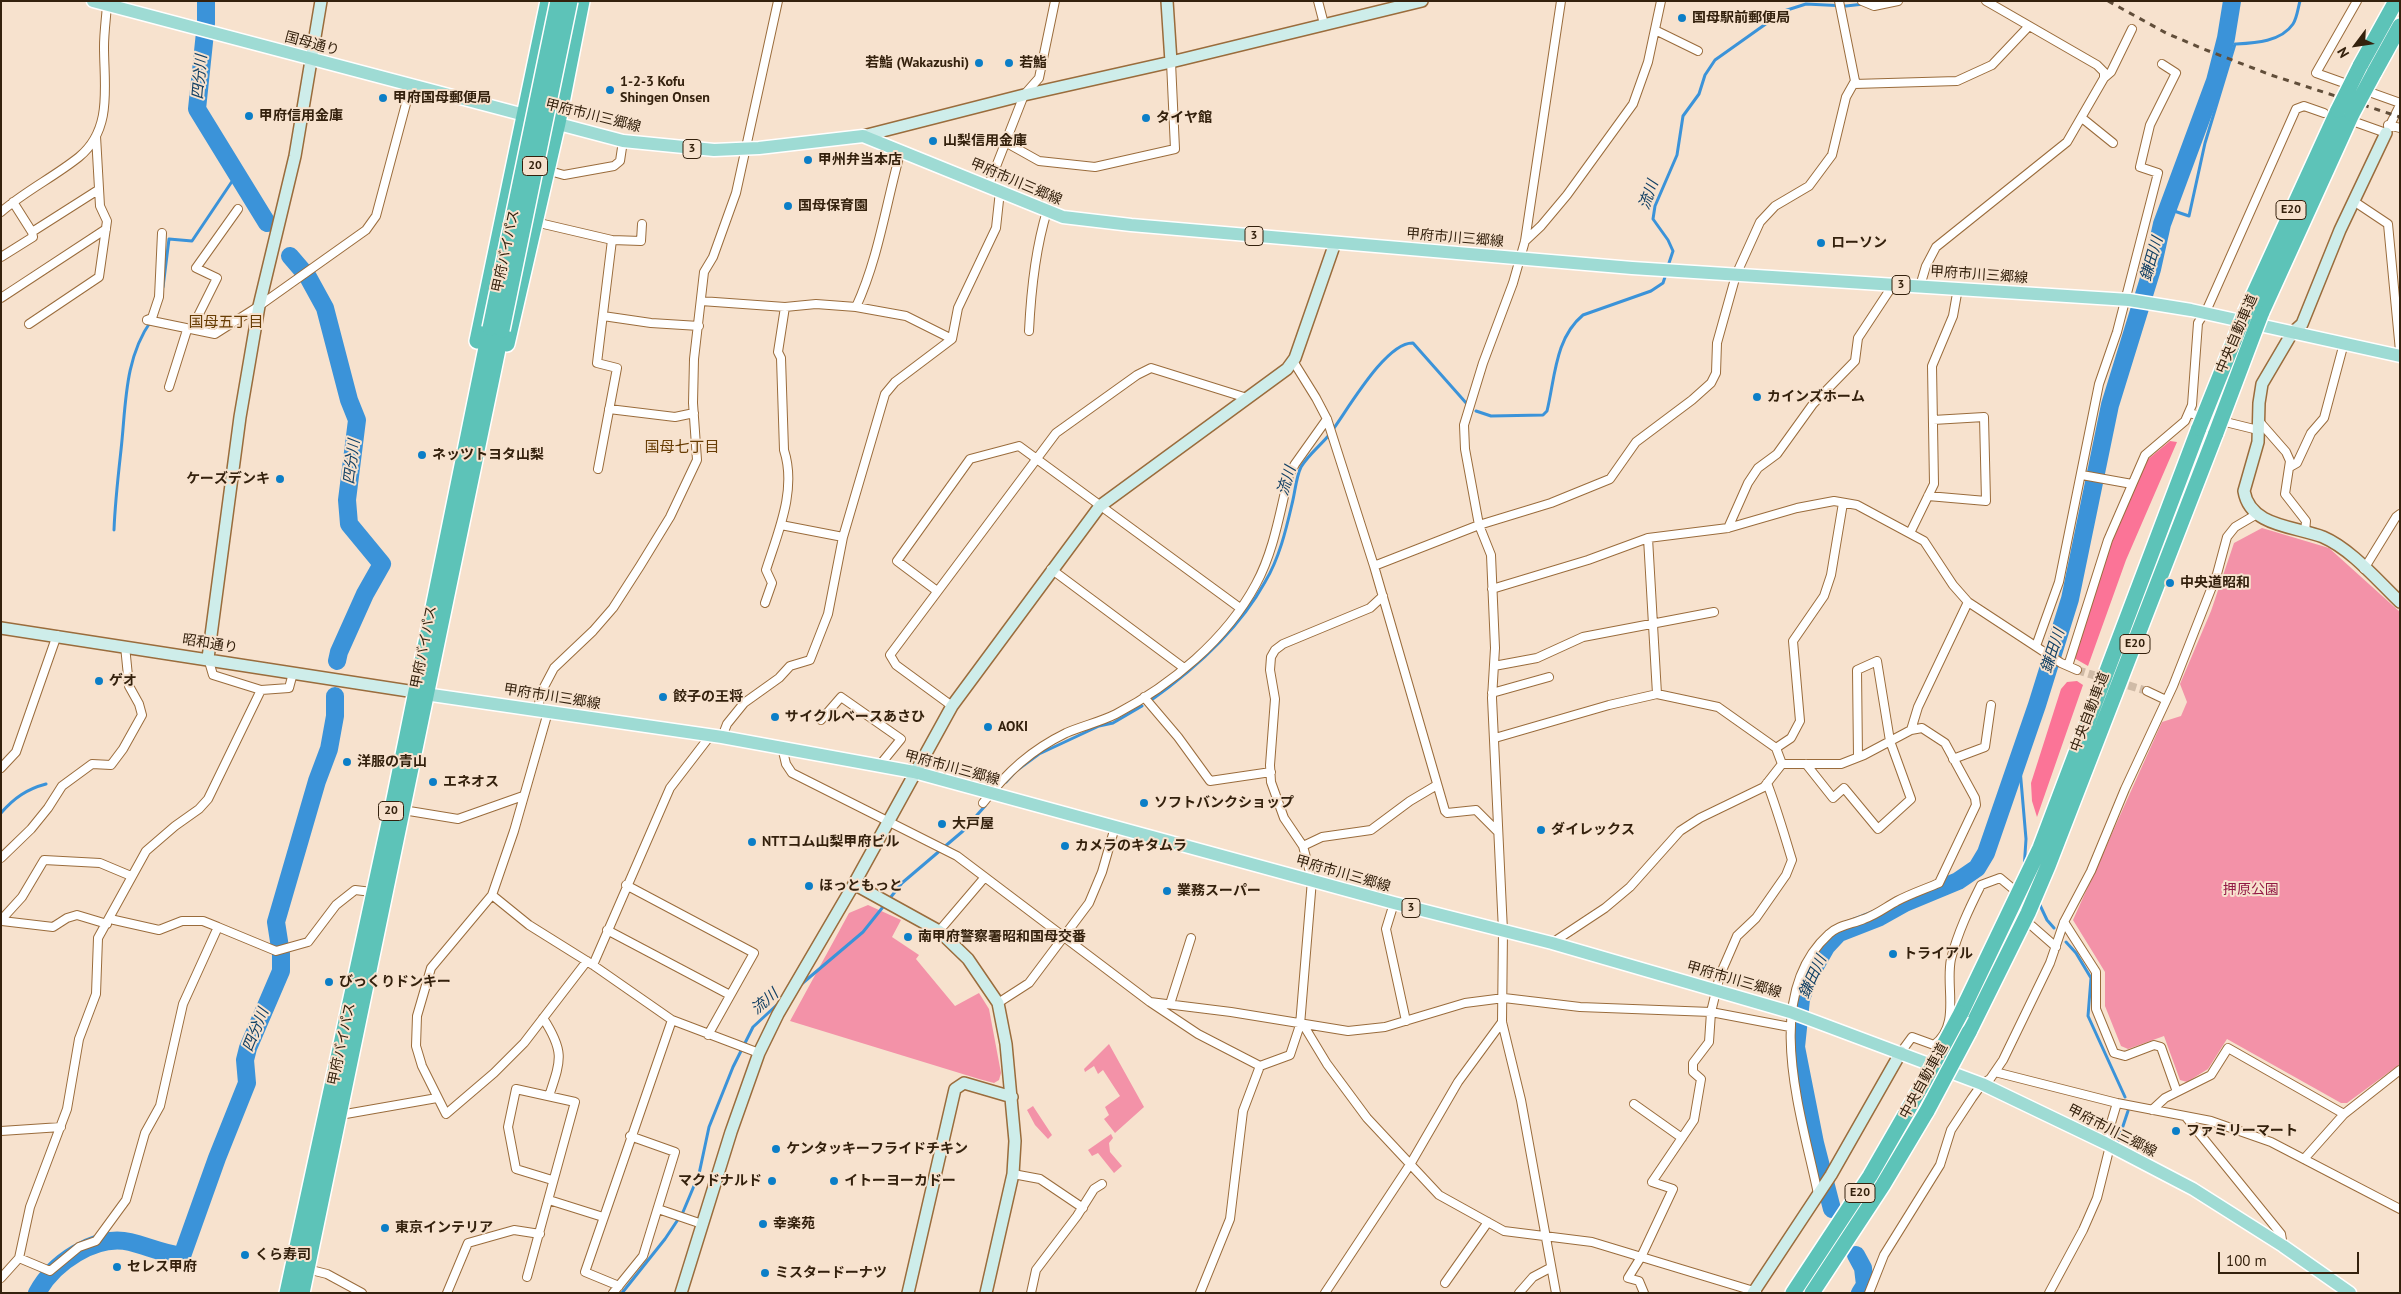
<!DOCTYPE html>
<meta charset="utf-8">
<style>
body{margin:0}
#map{position:relative;width:2401px;height:1294px;overflow:hidden;background:#f7e2ce;font-family:"PT Sans",sans-serif}
canvas{display:block}
.frame{position:absolute;inset:0;border:2px solid #34210d;pointer-events:none}
.north{position:absolute;left:2331px;top:20px;width:50px;height:50px;-webkit-text-stroke:4px #f7e2ce;paint-order:stroke;rotate:239deg;font-size:14px;font-weight:700;line-height:20px;text-align:center;color:#34210d}
.north::after{content:'';display:block;margin:auto;width:18px;height:22px;background:#34210d;clip-path:polygon(50% 0,100% 100%,50% 72%,0 100%)}
.scale{position:absolute;left:2218px;top:1252px;width:141px;height:22px;box-sizing:border-box;border:2px solid #34210d;border-top:0;padding-left:6px;font-size:15px;line-height:18px;white-space:nowrap;color:#34210d;-webkit-text-stroke:4px #f7e2ce;paint-order:stroke}
</style>
<div id="map">
<canvas width="2401" height="1294"></canvas>
<div class="frame"></div>
<div class="north">N</div>
<div class="scale">100 m</div>
</div>
<script>
const c = document.querySelector('canvas').getContext('2d');
c.lineJoin = 'round';
function fill(path, color) {
  c.fillStyle = color;
  c.fill(path, 'evenodd');
}
function stroke(path, color, width, dash) {
  c.strokeStyle = color;
  c.lineWidth = width;
  c.lineCap = dash ? 'butt' : 'round';
  c.setLineDash(dash || []);
  c.stroke(path);
}
function write(font, color, halo, rows, align = 'center') {
  c.font = font + ' "PT Sans","Noto Sans JP",sans-serif';
  c.lineWidth = 4;
  c.setLineDash([]);
  c.textBaseline = 'middle';
  c.strokeStyle = halo;
  c.fillStyle = color;
  for (const [text, x, y, turn = 0] of rows) {
    c.save();
    c.translate(x, y);
    c.rotate((+turn || 0) * Math.PI / 180);
    c.textAlign = isNaN(turn) ? turn : align;
    if (halo) c.strokeText(text, 0, 0);
    c.fillText(text, 0, 0);
    c.restore();
  }
}
fill(new Path2D(`
 M2262 528 2329 548 2400 612V1064L2347 1103H2341L2227 1039 2208 1069 2187 1082 2180 1080 2164 1036 2128 1049 2121 1046 2105 1006V972L2073 920 2162 722 2181 716 2187 702 2180 684 2211 611 2234 543Z
 M868 905 901 920 892 937 919 955 916 959 955 1006 979 993 989 1009 1001 1073 999 1080 994 1083 979 1079 790 1021 849 913Z
 M1109 1044 1144 1107 1115 1133 1104 1119 1109 1115 1105 1107 1120 1096 1103 1070 1098 1074 1094 1066 1085 1072 1084 1069Z
 M1033 1106 1052 1135 1048 1139 1035 1125 1027 1110Z
 M1111 1134 1113 1138 1109 1143 1110 1152 1122 1166 1114 1173 1098 1153 1092 1156 1088 1150Z`), '#f392a8');
fill(new Path2D(`
 M2170 441 2177 442 2126 560 2088 666 2074 658 2101 568 2147 460Z
 M2077 681 2083 685 2037 817 2032 801 2031 783 2061 689 2067 682Z`), '#fb7497');
stroke(new Path2D(`
 M2168 209 2189 216 2205 143 2235 44C2254 43 2281 42 2293 24 2297 18 2298 8 2300 1
 M1668 266 1673 251 1668 240 1653 219 1655 206 1677 155 1683 116 1699 94 1705 75 1715 60 1784 11 1806 4 1846 6 1864 4
 M163 287 169 239 192 241 237 174
 M1476 411 1491 416 1543 415 1547 411C1555 378 1555 338 1583 315L1651 291 1663 283 1666 274
 M114 530C115 503 118 477 121 450 126 406 124 359 151 321
 M1150 701C1195 669 1238 631 1265 582 1279 559 1286 530 1292 504 1295 493 1296 477 1301 467 1308 455 1320 446 1329 435 1346 413 1385 342 1413 343L1467 404
 M2019 757 2026 839 2024 870
 M1006 782 1016 771 1039 754 1099 726 1113 723 1142 706
 M1 813C14 798 27 789 46 784
 M2038 901 2047 920 2054 928
 M2066 942 2076 953 2091 978 2088 1016 2125 1097
 M798 987 863 932 902 883 963 831 985 806
 M2118 1141 2128 1111
 M622 1293 665 1239 683 1212 699 1174 709 1127 733 1067 753 1027 780 1002`), '#3b93d9', 3);
stroke(new Path2D(`
 M206 1V23L197 109 267 223
 M290 256 308 277 325 308 349 400 357 420 347 500 349 524 382 564 365 594 339 652 337 661
 M1832 1209 1815 1143 1796 1047 1801 999 1809 977 1826 947 1839 933 1880 917 1905 903 1958 881 1977 868 1986 853 2037 705 2070 599 2110 405 2152 269 2162 224 2215 81 2226 38 2232 1
 M1856 1255 1863 1268 1865 1285 1860 1293
 M37 1293C53 1263 95 1234 130 1242 147 1246 164 1254 182 1256L217 1158 247 1083 245 1060 248 1048 281 971V954L276 922 317 781 329 749 335 716V696`), '#3b93d9', 18);
stroke(new Path2D(`
 M2077 670 2106 679
 M2117 682 2147 691`), '#d0bba7', 8, [8, 4]);
const street = new Path2D(`
 M1318 1 1324 24
 M1862 1 1874 6 1898 1
 M2357 1 2316 73 2400 103
 M1655 30 1698 51
 M2104 78 2111 72 2132 29
 M1854 84 1957 81 1992 65 2029 26
 M2082 118 2113 143
 M2355 122 2386 133 2400 105
 M2388 125 2400 128
 M1005 142 1039 161 1095 167 1175 149 1171 62
 M546 170 564 175 614 166 620 161 623 141
 M988 187 1024 95 1039 78 1055 1
 M13 202 32 232
 M2355 202 2388 224 2400 351
 M1 212C25 191 54 177 79 157 113 129 104 86 104 47 104 33 106 19 107 5
 M535 222 612 240 641 241 642 224
 M1525 241 1541 226 1567 195 1633 104 1648 62 1661 1
 M1 257 33 237 32 232 98 190
 M1920 286 1926 266 1936 247 2067 142 2104 78V72L2097 65 1986 1
 M1 298 106 229
 M701 301 785 307 816 304 856 307C879 257 886 203 901 150
 M856 307 906 316 952 339
 M603 316 651 323 699 326
 M147 320 215 334 259 306 366 230 376 216 411 85
 M147 320 152 318 159 297 162 233
 M29 324 99 277 107 221 100 206 96 136
 M192 328 217 278 196 268 238 209
 M1029 331C1031 290 1035 250 1047 211
 M1293 361 1316 398 1327 419 1374 566 1445 811 1447 813 1476 810 1497 831
 M169 387 187 330
 M609 409 675 417 694 413
 M2189 413 2258 430
 M2258 420 2286 452 2290 461 2285 494 2306 521 2305 532
 M2290 467 2297 463 2311 433 2324 418 2344 343
 M598 469 617 368 597 363 612 240
 M2082 475 2132 484
 M1928 496 1986 501 1984 417 1933 420
 M781 525 843 537
 M1728 528 1748 483 1758 468 1777 454 1813 404 1855 361 1858 338 1893 285
 M1910 533 1934 484 1932 366 1953 316 1958 288
 M1648 538 1657 694
 M1374 566 1479 525 1551 503 1610 479 1636 442 1692 400 1711 383 1716 373 1717 343 1736 275 1760 222 1775 206 1809 186 1832 155 1846 97 1855 81 1839 1
 M1051 569 1184 668
 M2364 569 2396 517 2400 514
 M1492 589 1588 560 1648 538 1728 528 1797 508 1834 501 1857 505 1924 541 1953 585 1968 602 2061 663 2077 670
 M937 591 897 561 970 459 1019 446 1240 608
 M765 603 772 583 766 570C778 532 797 490 784 450L781 358 778 352 785 307
 M2036 646 2059 582 2099 384 2117 332 2158 173 2140 167 2150 125 2176 73 2162 64
 M208 658 213 675 261 690 289 688 293 673
 M1494 666 1537 658 1583 637 1714 612
 M2068 666 2108 540 2145 455 2185 421 2192 405 2198 323 2208 307 2296 109 2304 106 2324 113
 M2147 691 2166 700
 M1492 693 1549 677
 M1144 697 1178 737 1210 781 1271 772
 M952 706 896 665 890 655 1056 433 1137 375 1151 368 1247 398
 M537 710 544 687 554 668 593 631 613 608 640 566 670 517 697 460 693 403 694 359 704 272 713 257 736 193 778 1
 M548 712 514 831 492 895 431 968 417 1016 416 1046 422 1066 446 1114 494 1073 524 1043 587 961
 M821 720 841 697 901 739 879 766
 M722 737 727 724 744 703 779 678 790 666 810 660 828 614 843 537 885 394 895 382 952 339 958 308 996 228 1000 191
 M1495 738 1609 705 1657 694 1718 707 1776 748 1782 764
 M782 747 786 764 792 773 957 856 1150 1002 1231 1012 1348 1031 1385 1027 1465 1003 1504 998 1580 1007 1711 1012 1720 975 1737 936 1756 918 1786 875 1792 860C1784 834 1777 809 1767 783
 M1776 748 1791 738 1800 721 1793 641 1824 596 1831 575 1843 503
 M1953 759 1985 747 1991 705
 M1806 764 1833 798 1844 788 1878 829 1911 799 1890 741 1877 661 1857 670 1858 757
 M1 768 16 752 57 635
 M983 803C1007 772 1031 750 1066 733 1082 726 1100 722 1116 714 1171 685 1226 640 1256 584 1274 551 1280 511 1289 475L1295 464 1327 419
 M403 810 458 819 523 796
 M1303 846 1322 837 1371 830 1410 801 1437 785
 M1 858 31 829 48 808 62 786 92 764 111 765 123 749 142 715 139 704 129 686 125 646
 M626 885 754 953 708 1035
 M492 895 529 925 593 965 672 1020 759 1053
 M1394 903 1386 929 1406 1021
 M1 920 22 897 44 860 100 863 131 876
 M2 921 53 927 67 918 77 915 107 924
 M2064 922 2096 972V1009L2114 1053 2125 1056 2154 1045 2161 1047 2177 1092
 M2032 926 2056 947
 M218 927 276 951 308 942 336 905 355 890 372 892
 M607 930 730 995
 M939 931 985 877
 M1552 943 1605 908 1630 887 1680 831 1700 818 1764 787 1782 764H1841L1864 755 1911 730 1918 707 1968 602
 M593 965 670 788 710 736
 M1150 1002 1198 1034 1260 1066
 M998 1003 1029 983 1089 903 1102 872 1115 827
 M1170 1004 1191 938
 M543 1018C565 1052 561 1060 549 1096
 M1304 1026 1327 1064 1367 1118 1439 1195 1504 1231 1592 1242 1757 1292
 M1901 1052 1912 1037 1934 1045C1961 1025 1945 987 1951 959 1958 932 1969 909 1981 885L2000 878 2012 888
 M1995 1072 2117 1103 2211 1121 2271 1142 2400 1209
 M1634 1104 1682 1138
 M2152 1110 2165 1098 2211 1075 2228 1048 2344 1114
 M340 1115 437 1098
 M2186 1117 2281 1234 2283 1246
 M1 1131 61 1127
 M2105 1143 2117 1103
 M2304 1159 2344 1114 2400 1070
 M1013 1174 1040 1179 1083 1208
 M1818 1194C1802 1116 1760 996 1829 934 1838 925 1853 924 1864 919 1876 915 1886 907 1897 901 1910 894 1925 889 1939 883L1976 805 1975 798 1945 743 1922 728 1911 730
 M549 1200 603 1217
 M658 1209 702 1224
 M19 1258 50 1271 79 1247 96 1241 126 1200 145 1133 160 1106 183 1004 218 927 203 921H182L159 930 110 919
 M307 1269 327 1274 362 1293
 M527 1277 575 1102 516 1089 508 1127 516 1169 552 1180
 M1 1278 19 1258 30 1207 67 1109 79 1039 96 994 98 938 146 851 175 826 199 809 208 799 261 690
 M1445 1283 1488 1222
 M619 1286 585 1272 672 1020
 M447 1293 468 1243 514 1230 540 1234
 M613 1293 643 1256 675 1152 630 1136
 M1031 1293 1036 1270 1077 1216 1094 1189 1102 1184
 M1200 1293 1230 1219 1243 1111 1260 1066 1290 1055 1300 1025 1312 880 1303 846 1284 818 1271 782 1270 765 1275 699 1270 670 1271 657 1275 650 1283 644 1370 608 1383 596
 M1325 1293 1411 1163 1458 1082 1502 1022
 M1519 1293 1533 1277 1550 1268
 M1556 1293 1521 1100 1502 1022 1503 931 1492 698 1495 648 1491 555 1479 525 1465 449 1464 425 1483 363 1513 283 1525 241 1561 1
 M1644 1293 1639 1281 1628 1278 1641 1257 1673 1189 1652 1182 1694 1120 1701 1079 1693 1072V1063L1709 1042 1711 1012 1790 1027
 M1869 1293 1884 1255 1940 1165 1951 1130 1972 1098 1982 1084 1990 1079 2003 1060 2050 963 2064 922 2091 871 2125 789 2173 686 2217 574 2227 537 2235 527 2257 514
 M2049 1293 2083 1230 2097 1198 2110 1146`);
const secondary = new Path2D(`
 M1167 1 1171 62
 M2386 133 2340 230 2302 324 2292 333 2262 384 2259 403 2258 442 2244 491C2250 527 2295 526 2323 537 2351 549 2377 580 2400 602
 M863 136 1024 95 1171 62 1422 1
 M1 628 415 692
 M208 658 240 417 259 306 295 156 321 1
 M854 884 939 931 968 959 998 1003 1006 1044 1015 1141 1013 1174 986 1293
 M681 1293 731 1132 759 1053 778 1014 854 884 952 706 1100 506 1287 369 1295 358 1335 243
 M908 1293 955 1089 964 1083 1012 1097
 M1753 1293 1831 1175 1901 1052`);
const primary = new Path2D(`
 M93 1 623 141 714 150 759 148 863 136 1063 217 1131 225 1632 268 2129 300 2191 310 2400 356
 M418 693 722 737 914 772 1394 903 1552 943 1790 1012 1982 1084 2105 1143 2193 1189 2283 1246 2350 1293`);
const highway = new Path2D(`
 M2360 66 2396 1
 M2374 73 2400 26
 M2246 311 2338 110
 M2261 314 2352 114
 M477 341 548 1
 M507 344 558 123 582 1
 M1961 1013 2040 848 2199 428
 M1969 1032 2028 913 2048 866 2216 433
 M287 1293 392 809 490 328
 M302 1293 502 330
 M1793 1293 1870 1176 1920 1089
 M1812 1293 1883 1185 1927 1111`);
stroke(street, '#9a6c3c', 10);
stroke(secondary, '#9a6c3c', 14);
stroke(primary, '#fff', 15);
stroke(highway, '#fff', 18);
stroke(street, '#fff', 8);
stroke(secondary, '#ceedea', 11);
stroke(primary, '#9edbd4', 12);
stroke(highway, '#5dc3b8', 15);
stroke(new Path2D(`
 M2108 1 2166 33 2201 48 2271 75 2400 117`), '#614e3a', 3, [6, 6]);
const highwayBridge = new Path2D(`
 M2338 110 2360 66
 M2352 114 2374 73
 M490 328 558 1
 M502 330 570 1
 M2199 428 2246 311
 M2216 433 2261 314
 M1920 1089 1961 1013
 M1927 1111 1969 1032`);
stroke(highwayBridge, '#fff', 18, []);
stroke(highwayBridge, '#5dc3b8', 15);
for (const [x, y, r, color] of [
 [1682,18,5,"#0b7ec7"],
 [979,63,5,"#0b7ec7"],
 [1009,63,5,"#0b7ec7"],
 [610,90,5,"#0b7ec7"],
 [383,98,5,"#0b7ec7"],
 [249,116,5,"#0b7ec7"],
 [1146,118,5,"#0b7ec7"],
 [933,141,5,"#0b7ec7"],
 [808,160,5,"#0b7ec7"],
 [788,206,5,"#0b7ec7"],
 [1821,243,5,"#0b7ec7"],
 [1757,397,5,"#0b7ec7"],
 [422,455,5,"#0b7ec7"],
 [280,479,5,"#0b7ec7"],
 [2170,583,5,"#0b7ec7"],
 [99,681,5,"#0b7ec7"],
 [663,697,5,"#0b7ec7"],
 [775,717,5,"#0b7ec7"],
 [988,727,5,"#0b7ec7"],
 [347,762,5,"#0b7ec7"],
 [433,782,5,"#0b7ec7"],
 [1144,803,5,"#0b7ec7"],
 [942,824,5,"#0b7ec7"],
 [1541,830,5,"#0b7ec7"],
 [752,842,5,"#0b7ec7"],
 [1065,846,5,"#0b7ec7"],
 [809,886,5,"#0b7ec7"],
 [1167,891,5,"#0b7ec7"],
 [908,937,5,"#0b7ec7"],
 [1893,954,5,"#0b7ec7"],
 [329,982,5,"#0b7ec7"],
 [2176,1131,5,"#0b7ec7"],
 [776,1149,5,"#0b7ec7"],
 [772,1181,5,"#0b7ec7"],
 [834,1181,5,"#0b7ec7"],
 [763,1224,5,"#0b7ec7"],
 [385,1228,5,"#0b7ec7"],
 [245,1255,5,"#0b7ec7"],
 [117,1267,5,"#0b7ec7"],
 [765,1273,5,"#0b7ec7"]
]) {
  const dot = new Path2D();
  dot.arc(x, y, r, 0, 2 * Math.PI);
  c.fillStyle = color;
  c.fill(dot);
  stroke(dot, '#f7e2ce', 2);
}
for (const [x, y, w] of [
 [692,149,18],
 [535,166,25],
 [2291,210,30],
 [1254,236,18],
 [1901,285,18],
 [2135,644,30],
 [391,811,25],
 [1411,908,18],
 [1860,1193,30]
]) {
  const box = new Path2D();
  box.roundRect(x - w / 2, y - 9.5, w, 19, 4);
  c.fillStyle = '#f7e2ce';
  c.fill(box);
  stroke(box, '#34210d', 1);
}
write('bold 12px', '#34210d', null, [
 ["3",692,149],
 ["20",535,166],
 ["E20",2291,210],
 ["3",1254,236],
 ["3",1901,285],
 ["E20",2135,644],
 ["20",391,811],
 ["3",1411,908],
 ["E20",1860,1193]
]);
write('bold 14px', '#34210d', '#f7e2ce', [
 ["国母駅前郵便局",1692,18],
 ["若鮨 (Wakazushi)",969,63,"right"],
 ["若鮨",1019,63],
 ["1-2-3 Kofu",620,82],
 ["Shingen Onsen",620,98],
 ["甲府国母郵便局",393,98],
 ["甲府信用金庫",259,116],
 ["タイヤ館",1156,118],
 ["山梨信用金庫",943,141],
 ["甲州弁当本店",818,160],
 ["国母保育園",798,206],
 ["ローソン",1831,243],
 ["カインズホーム",1767,397],
 ["ネッツトヨタ山梨",432,455],
 ["ケーズデンキ",270,479,"right"],
 ["中央道昭和",2180,583],
 ["ゲオ",109,681],
 ["餃子の王将",673,697],
 ["サイクルベースあさひ",785,717],
 ["AOKI",998,727],
 ["洋服の青山",357,762],
 ["エネオス",443,782],
 ["ソフトバンクショップ",1154,803],
 ["大戸屋",952,824],
 ["ダイレックス",1551,830],
 ["NTTコム山梨甲府ビル",762,842],
 ["カメラのキタムラ",1075,846],
 ["ほっともっと",819,886],
 ["業務スーパー",1177,891],
 ["南甲府警察署昭和国母交番",918,937],
 ["トライアル",1903,954],
 ["びっくりドンキー",339,982],
 ["ファミリーマート",2186,1131],
 ["ケンタッキーフライドチキン",786,1149],
 ["マクドナルド",762,1181,"right"],
 ["イトーヨーカドー",844,1181],
 ["幸楽苑",773,1224],
 ["東京インテリア",395,1228],
 ["くら寿司",255,1255],
 ["セレス甲府",127,1267],
 ["ミスタードーナツ",775,1273]
], 'left');
write('14px', '#34210d', '#f7e2ce', [
 ["国母通り",312,44,15],
 ["甲府市川三郷線",593,116,14],
 ["甲府市川三郷線",1016,182,23],
 ["甲府市川三郷線",1455,238,5],
 ["甲府バイパス",506,251,-78],
 ["甲府市川三郷線",1979,275,4],
 ["中央自動車道",2237,334,-67],
 ["昭和通り",210,644,9],
 ["甲府バイパス",424,647,-79],
 ["甲府市川三郷線",552,697,9],
 ["中央自動車道",2090,712,-69],
 ["甲府市川三郷線",952,768,15],
 ["甲府市川三郷線",1343,874,16],
 ["甲府市川三郷線",1734,980,16],
 ["甲府バイパス",342,1044,-78],
 ["中央自動車道",1924,1081,-61],
 ["甲府市川三郷線",2112,1131,27]
]);
write('14px', '#921844', '#f7e2ce', [
 ["押原公園",2251,890]
]);
write('italic 15px', '#124064', '#f7e2ce', [
 ["四分川",200,77,-85],
 ["流川",1649,195,-71],
 ["鎌田川",2152,259,-74],
 ["四分川",352,462,-83],
 ["流川",1287,481,-74],
 ["鎌田川",2053,651,-72],
 ["鎌田川",1813,977,-65],
 ["流川",765,1002,-41],
 ["四分川",256,1030,-68]
]);
write('15px', '#683d04', '#f7e2ce', [
 ["国母五丁目",226,323],
 ["国母七丁目",682,448]
]);
</script>
